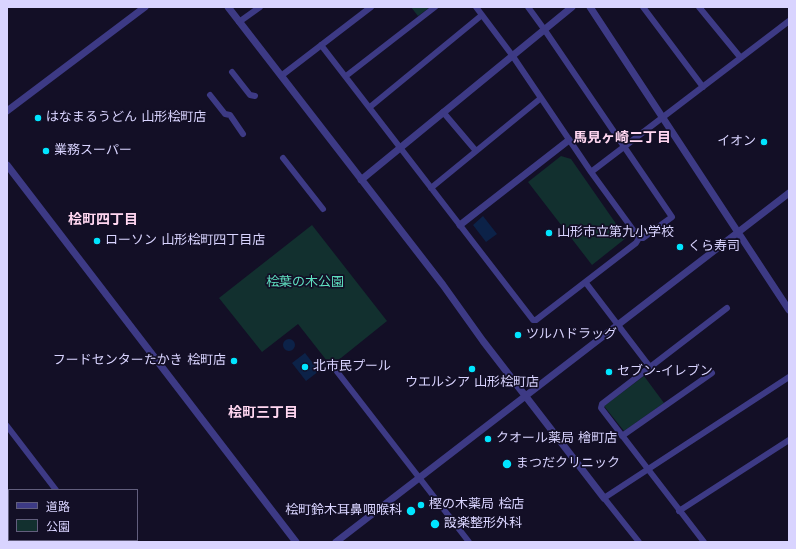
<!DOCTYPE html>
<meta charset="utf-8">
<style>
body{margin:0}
#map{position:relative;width:796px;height:549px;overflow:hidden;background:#130f26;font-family:"DejaVu Sans","Noto Sans JP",sans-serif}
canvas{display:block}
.frame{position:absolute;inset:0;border:8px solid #d9d4ff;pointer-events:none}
.legend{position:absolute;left:8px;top:489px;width:130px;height:52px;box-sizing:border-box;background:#130f26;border:1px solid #625e7d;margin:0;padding:5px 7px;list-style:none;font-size:12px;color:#d9d4ff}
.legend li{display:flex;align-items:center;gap:8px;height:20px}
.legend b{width:20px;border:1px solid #625e7d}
</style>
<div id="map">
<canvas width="796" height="549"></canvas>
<div class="frame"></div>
<ul class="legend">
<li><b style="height:5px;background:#3d3a85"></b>道路</li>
<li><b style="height:11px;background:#12302f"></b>公園</li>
</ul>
</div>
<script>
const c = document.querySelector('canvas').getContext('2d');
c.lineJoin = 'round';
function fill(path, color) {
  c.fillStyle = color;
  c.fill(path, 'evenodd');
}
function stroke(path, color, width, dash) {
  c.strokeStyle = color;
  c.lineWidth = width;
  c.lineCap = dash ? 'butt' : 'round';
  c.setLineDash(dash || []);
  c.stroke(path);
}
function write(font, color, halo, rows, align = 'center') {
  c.font = font + ' "DejaVu Sans","Noto Sans JP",sans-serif';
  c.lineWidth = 3.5;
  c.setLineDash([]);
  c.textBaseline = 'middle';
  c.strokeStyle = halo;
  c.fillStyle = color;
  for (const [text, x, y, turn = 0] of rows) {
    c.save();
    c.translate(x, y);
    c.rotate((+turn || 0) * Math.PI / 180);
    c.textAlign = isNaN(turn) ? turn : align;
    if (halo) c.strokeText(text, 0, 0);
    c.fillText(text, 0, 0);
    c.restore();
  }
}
fill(new Path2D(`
 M411 7H430L418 16Z
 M561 156 571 159 626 238 592 265 528 182Z
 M312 225 387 321 331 366 298 324 262 352 219 298Z
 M644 376 664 403 624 431 604 406Z`), '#12302f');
fill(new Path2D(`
 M483 216 497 234 486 242 473 225Z
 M283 345a6 6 0 1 1 12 0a6 6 0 1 1-12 0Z
 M305 353 319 371 306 381 292 363Z`), '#0c2248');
stroke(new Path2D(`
 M528 7 544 29 672 217 643 238H639
 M643 7 703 87
 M699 7 740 57
 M239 22 260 7
 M321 45 533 320H536L636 243 639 238 591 172 512 55 476 7
 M232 72 250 95 255 96
 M281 76 371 7
 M346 76 435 7
 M210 95 225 114 230 115 243 134
 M370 107 482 15
 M443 112 476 151
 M283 158 323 209
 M591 172 789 21
 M431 188 541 98
 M586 283 650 367
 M335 369 469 542
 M7 426 56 490
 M622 436 712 373
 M679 511 789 440
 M94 540 95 542
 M639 542 604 498 789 377
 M704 542 601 408 602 404 727 308`), '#3d3a85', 6);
stroke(new Path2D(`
 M228 7 443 285 483 341 604 498
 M590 7 789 310
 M7 111 145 7
 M7 165 296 542
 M361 180 572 7
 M460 225 569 140
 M336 542 789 193`), '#3d3a85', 7);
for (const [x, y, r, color] of [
 [38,118,4,"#00e5ff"],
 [764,142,4,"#00e5ff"],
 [46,151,4,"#00e5ff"],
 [549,233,4,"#00e5ff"],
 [97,241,4,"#00e5ff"],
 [680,247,4,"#00e5ff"],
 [518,335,4,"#00e5ff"],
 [234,361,4,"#00e5ff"],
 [305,367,4,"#00e5ff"],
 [472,369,4,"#00e5ff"],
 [609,372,4,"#00e5ff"],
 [488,439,4,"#00e5ff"],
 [507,464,5,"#00e5ff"],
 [421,505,4,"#00e5ff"],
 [411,511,5,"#00e5ff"],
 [435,524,5,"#00e5ff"]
]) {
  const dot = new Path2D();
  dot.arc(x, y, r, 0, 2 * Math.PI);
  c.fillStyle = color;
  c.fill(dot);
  stroke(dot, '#130f26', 1.5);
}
write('13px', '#d9d4ff', '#130f26', [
 ["はなまるうどん 山形桧町店",46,118],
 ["イオン",756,142,"right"],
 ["業務スーパー",54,151],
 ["山形市立第九小学校",557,233],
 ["ローソン 山形桧町四丁目店",105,241],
 ["くら寿司",688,247],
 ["ツルハドラッグ",526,335],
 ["フードセンターたかき 桧町店",226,361,"right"],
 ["北市民プール",313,367],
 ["セブン-イレブン",617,372],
 ["ウエルシア 山形桧町店",472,383,"center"],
 ["クオール薬局 檜町店",496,439],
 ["まつだクリニック",516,464],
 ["樫の木薬局 桧店",429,505],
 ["桧町鈴木耳鼻咽喉科",402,511,"right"],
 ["設楽整形外科",444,524]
], 'left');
write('13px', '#5fe0c0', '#130f26', [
 ["桧葉の木公園",305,283]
]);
write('bold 14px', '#ffd6f0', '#130f26', [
 ["馬見ヶ崎二丁目",622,138],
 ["桧町四丁目",103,220],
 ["桧町三丁目",263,413]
]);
</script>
